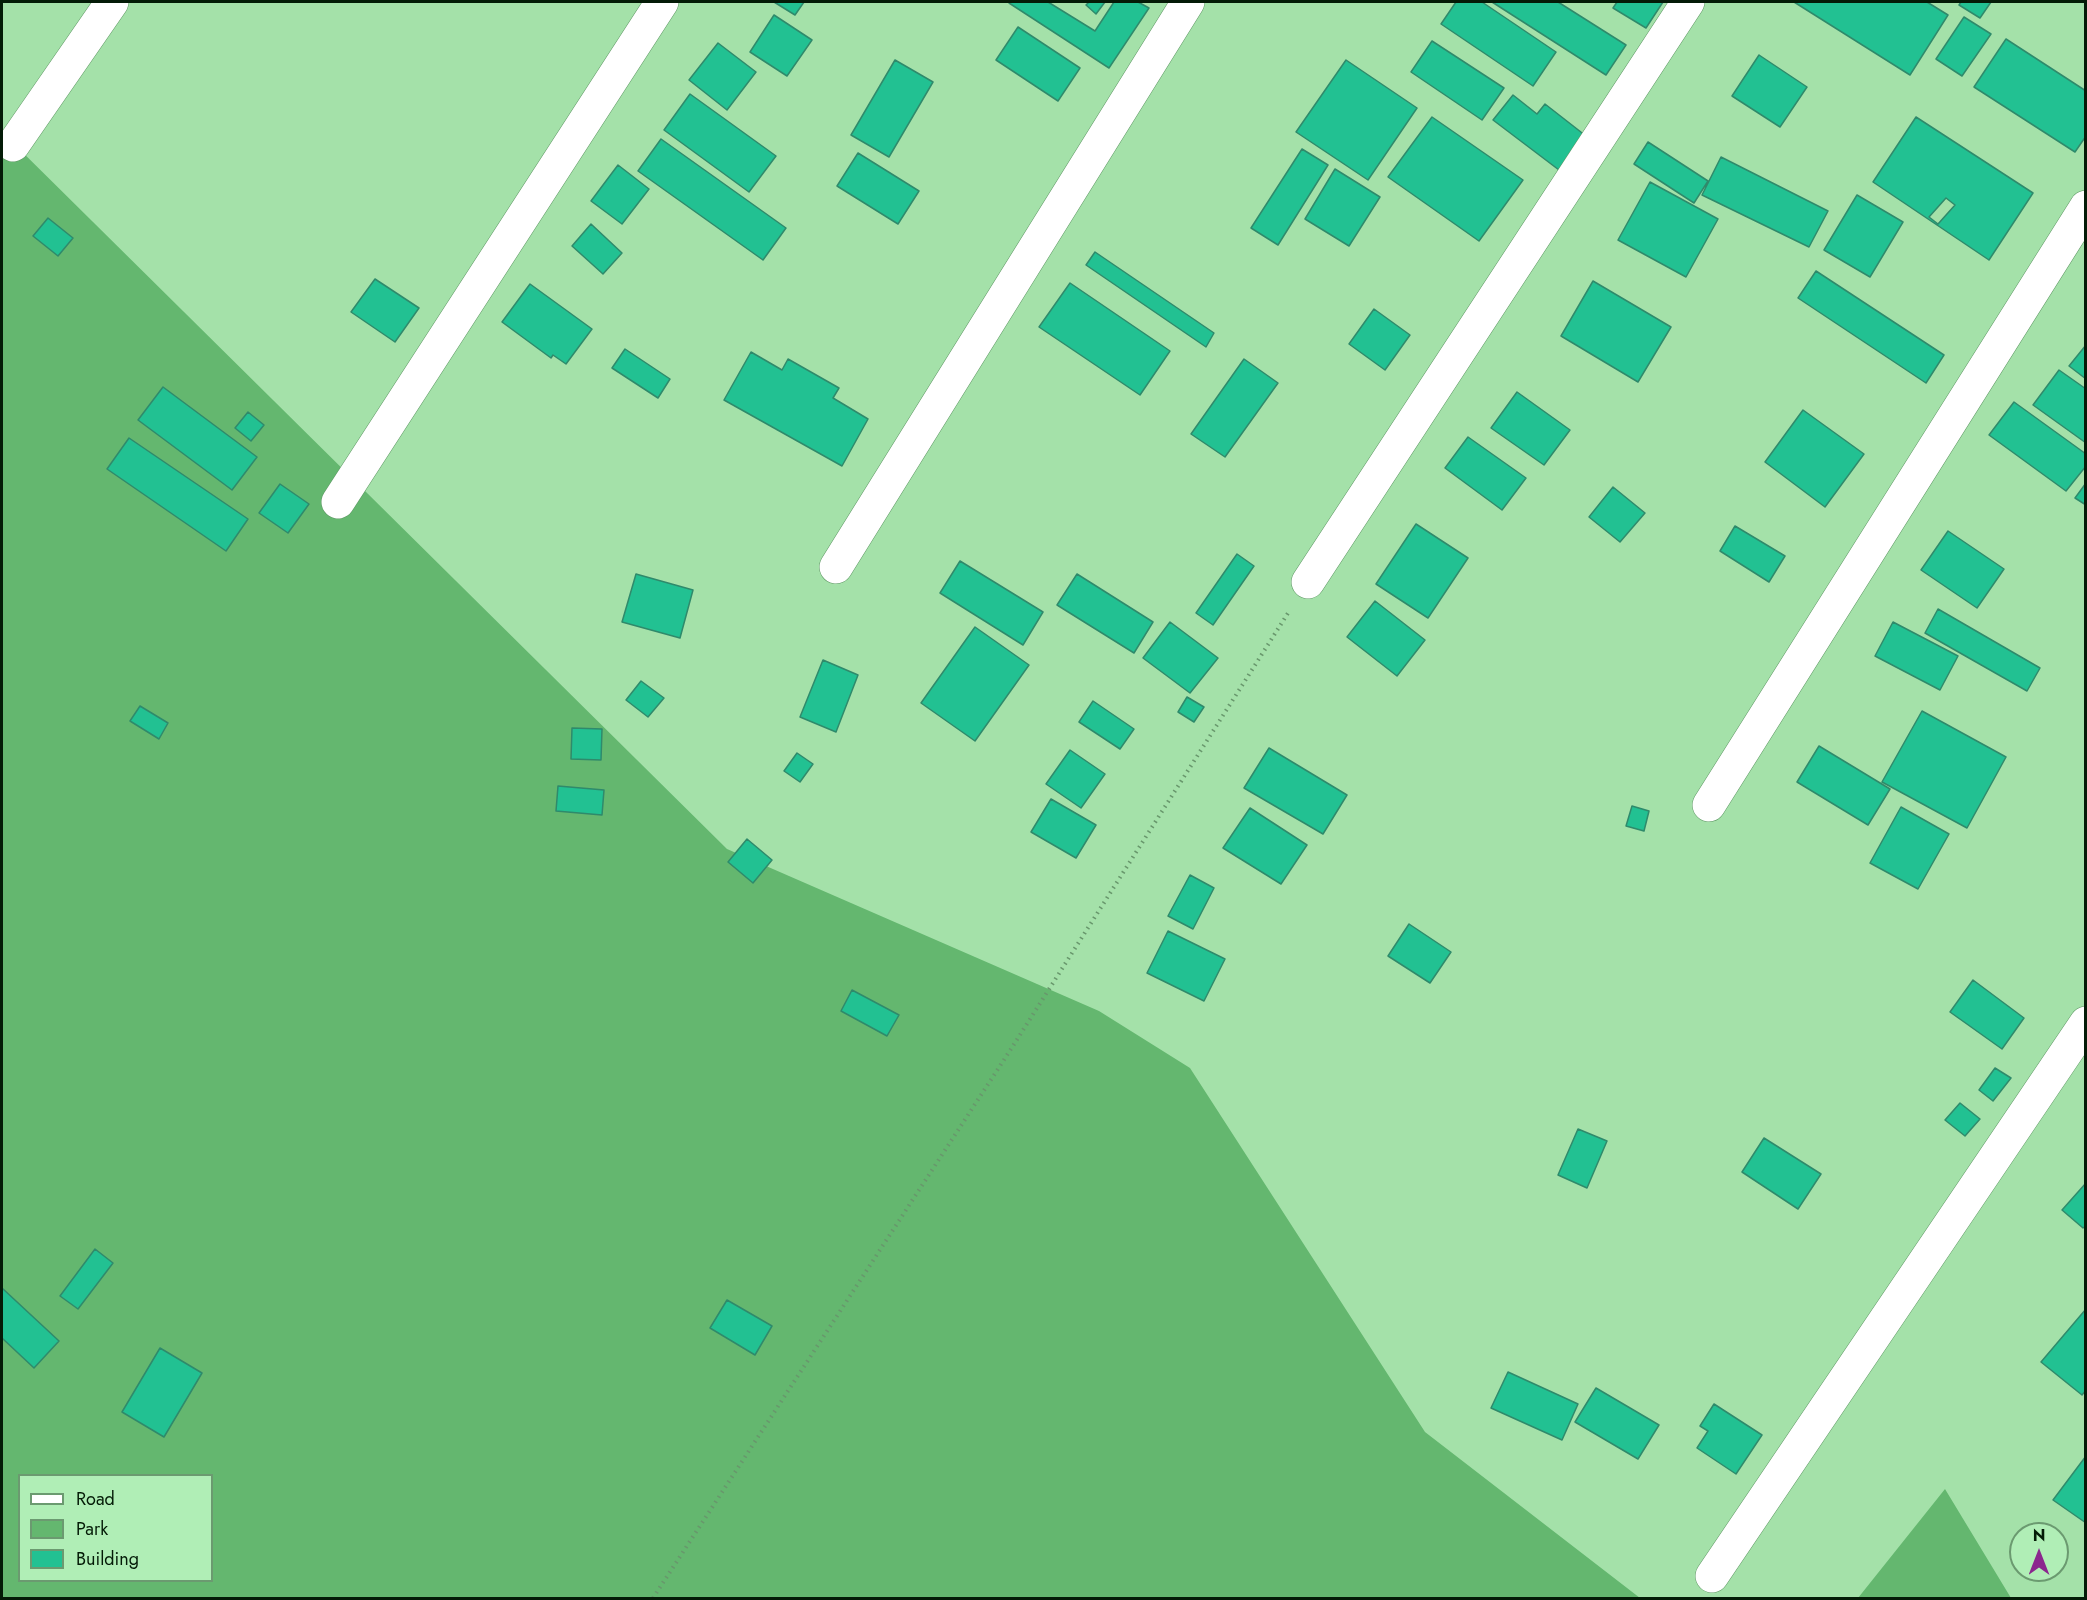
<!DOCTYPE html>
<style>
body{margin:0}
#map{position:relative;width:2087px;height:1600px;overflow:hidden;background:#a4e1a9;font-family:Jost,sans-serif}
canvas{display:block}
.frame{position:absolute;inset:0;border:3px solid #041b07;pointer-events:none}
.legend{position:absolute;left:18px;top:1474px;width:195px;height:108px;box-sizing:border-box;background:#b0eeb6;border:2px solid #6b9a70;margin:0;padding:8px 10px;list-style:none;font-size:18px;color:#041b07}
.legend li{display:flex;align-items:center;gap:12px;height:30px}
.legend b{width:30px;border:2px solid #6b9a70}
.north{position:absolute;left:2009px;top:1522px;width:60px;height:60px;box-sizing:border-box;background:#b0eeb6;border:2px solid #6b9a70;border-radius:50%;rotate:0deg;font-size:16px;font-weight:700;line-height:24px;text-align:center;color:#041b07}
.north::after{content:'';display:block;margin:auto;width:21px;height:27px;background:#8b278e;clip-path:polygon(50% 0,100% 100%,50% 72%,0 100%)}
</style>
<div id="map">
<canvas width="2087" height="1600"></canvas>
<div class="frame"></div>
<ul class="legend">
<li><b style="height:8px;background:#fff"></b>Road</li>
<li><b style="height:16px;background:#64b76f"></b>Park</li>
<li><b style="height:16px;background:#22c192"></b>Building</li>
</ul>
<div class="north">N</div>
</div>
<script>
const c = document.querySelector('canvas').getContext('2d');
c.lineJoin = 'round';
function fill(path, color) {
  c.fillStyle = color;
  c.fill(path, 'evenodd');
}
function stroke(path, color, width, dash) {
  c.strokeStyle = color;
  c.lineWidth = width;
  c.lineCap = dash ? 'butt' : 'round';
  c.setLineDash(dash || []);
  c.stroke(path);
}
fill(new Path2D(`
 M2 132 727 849 1099 1011 1190 1068 1425 1432 1640 1598H2ZM20 1476H212V1580H20Z
 M1945 1489 2011 1598H1858Z`), '#64b76f');
const building = new Path2D(`
 M774 2H804L795 15Z
 M1010 2H1048L1095 31 1114 2H1138L1149 8 1109 68 1009 3Z
 M1089 2H1105L1096 14 1086 5Z
 M1456 2H1482L1556 52 1533 86 1441 24Z
 M1492 2H1558L1626 45 1606 75Z
 M1617 2H1663L1646 28 1613 8Z
 M1794 2H1927L1948 15 1910 75Z
 M1961 2H1991L1980 18 1959 5Z
 M774 15 812 40 787 76 750 52Z
 M1964 17 1991 34 1962 76 1936 59Z
 M1018 27 1080 68 1058 101 996 60Z
 M2006 39 2086 91V136L2075 152 1974 87Z
 M1432 41 1504 88 1482 120 1411 72Z
 M718 43 756 72 727 110 689 80Z
 M1759 55 1807 87 1780 127 1732 96Z
 M895 60 933 82 889 157 851 135Z
 M1346 60 1417 108 1368 180 1296 132Z
 M690 94 776 156 749 192 664 130Z
 M1513 95 1537 114 1545 104 1586 136 1559 170 1493 120Z
 M1432 117 1523 180 1479 241 1388 177Z
 M1916 117 2033 193 1989 260 1873 182ZM1946 198 1955 205 1938 224 1929 217Z
 M661 139 786 228 763 260 638 171Z
 M1648 142 1708 181 1694 203 1634 164Z
 M1302 149 1328 165 1278 245 1251 228Z
 M858 153 919 191 898 224 837 186Z
 M1721 157 1828 211 1809 247 1702 195Z
 M618 165 649 189 622 224 591 201Z
 M1335 169 1380 197 1349 246 1305 219Z
 M1650 182 1718 219 1686 277 1618 240Z
 M1857 195 1903 222 1870 277 1824 250Z
 M48 218 73 238 58 256 33 236Z
 M591 224 622 253 603 274 572 246Z
 M1095 252 1214 333 1206 347 1086 265Z
 M1816 271 1944 355 1926 383 1798 298Z
 M375 279 419 308 395 342 351 312Z
 M1593 281 1671 327 1638 382 1561 336Z
 M1070 283 1170 351 1140 395 1039 327Z
 M530 284 592 329 566 364 553 355 551 358 502 322Z
 M1374 309 1410 335 1385 370 1349 344Z
 M2086 345V379L2069 366Z
 M625 349 670 379 658 398 612 368Z
 M751 352 782 370 788 359 839 388 833 398 868 419 842 466 724 400Z
 M1244 359 1278 383 1225 457 1191 434Z
 M2059 370 2086 389V443L2033 405Z
 M163 387 257 457 232 490 138 420Z
 M1517 392 1570 430 1544 465 1491 428Z
 M2014 402 2086 454V466L2066 491 1989 435Z
 M1803 410 1864 454 1825 507 1765 462Z
 M248 412 264 425 251 441 235 428Z
 M1468 437 1526 478 1502 510 1445 468Z
 M129 438 248 519 226 551 107 469Z
 M2086 483V505L2075 498Z
 M280 484 309 504 288 533 259 513Z
 M1613 487 1645 513 1620 542 1589 517Z
 M1416 524 1468 558 1428 618 1376 584Z
 M1735 526 1785 556 1769 582 1720 551Z
 M1948 531 2004 569 1977 608 1921 570Z
 M1237 554 1254 566 1213 625 1196 613Z
 M960 561 1043 612 1023 645 940 593Z
 M636 574 693 590 680 638 622 622Z
 M1077 574 1153 622 1134 653 1057 605Z
 M1375 601 1425 640 1397 676 1347 637Z
 M1938 609 2040 668 2027 691 1925 633Z
 M1170 622 1218 658 1190 693 1143 658Z
 M1893 622 1958 656 1940 690 1875 656Z
 M975 627 1029 665 975 741 921 703Z
 M823 660 858 675 836 732 800 717Z
 M641 681 664 698 648 717 626 700Z
 M1187 697 1204 707 1194 722 1178 712Z
 M1093 701 1134 729 1120 749 1079 722Z
 M140 706 168 723 159 739 130 721Z
 M1922 711 2006 757 1967 828 1882 782Z
 M572 728 602 729 601 760 571 759Z
 M1819 746 1890 789 1868 825 1797 782Z
 M1269 748 1347 795 1323 834 1244 788Z
 M1070 750 1105 774 1081 808 1046 784Z
 M797 753 813 764 800 782 784 771Z
 M558 786 604 790 602 815 556 811Z
 M1051 799 1096 825 1076 858 1031 832Z
 M1632 806 1649 811 1644 831 1626 826Z
 M1901 807 1949 834 1918 889 1870 863Z
 M1250 808 1307 845 1281 884 1223 848Z
 M747 839 772 860 753 883 728 862Z
 M1190 875 1214 888 1193 929 1168 916Z
 M1409 924 1451 952 1430 983 1388 956Z
 M1168 931 1225 959 1204 1001 1147 973Z
 M1973 980 2024 1018 2002 1049 1950 1012Z
 M852 990 899 1015 887 1036 841 1011Z
 M1995 1068 2011 1078 1993 1101 1979 1090Z
 M1960 1103 1980 1119 1965 1136 1945 1120Z
 M1578 1129 1607 1141 1587 1188 1558 1175Z
 M1764 1138 1821 1174 1798 1209 1742 1172Z
 M2086 1183V1226L2083 1228 2062 1210Z
 M95 1249 113 1263 78 1309 60 1296Z
 M2 1288 59 1341 34 1368 2 1338Z
 M727 1300 772 1326 755 1355 710 1328Z
 M2086 1309V1390L2082 1395 2041 1362Z
 M160 1348 202 1373 164 1437 122 1412Z
 M1508 1372 1578 1404 1562 1440 1491 1408Z
 M1596 1388 1659 1425 1638 1459 1575 1422Z
 M1714 1404 1762 1435 1736 1474 1697 1448 1708 1431 1700 1426Z
 M2086 1456V1523L2053 1500Z`);
fill(building, '#22c192');
stroke(building, '#2f8a6b', 1.5);
const minor = new Path2D(`
 M13 145 112 2
 M338 502 662 2
 M836 567 1188 2
 M1308 582 1688 2
 M1709 805 2086 207
 M1712 1576 2086 1023`);
stroke(minor, '#5c9662', 34);
stroke(new Path2D(`
 M653 1598 1011 1049 1290 610`), '#68976c', 4, [1.5, 4.5]);
stroke(minor, '#fff', 33);
</script>
